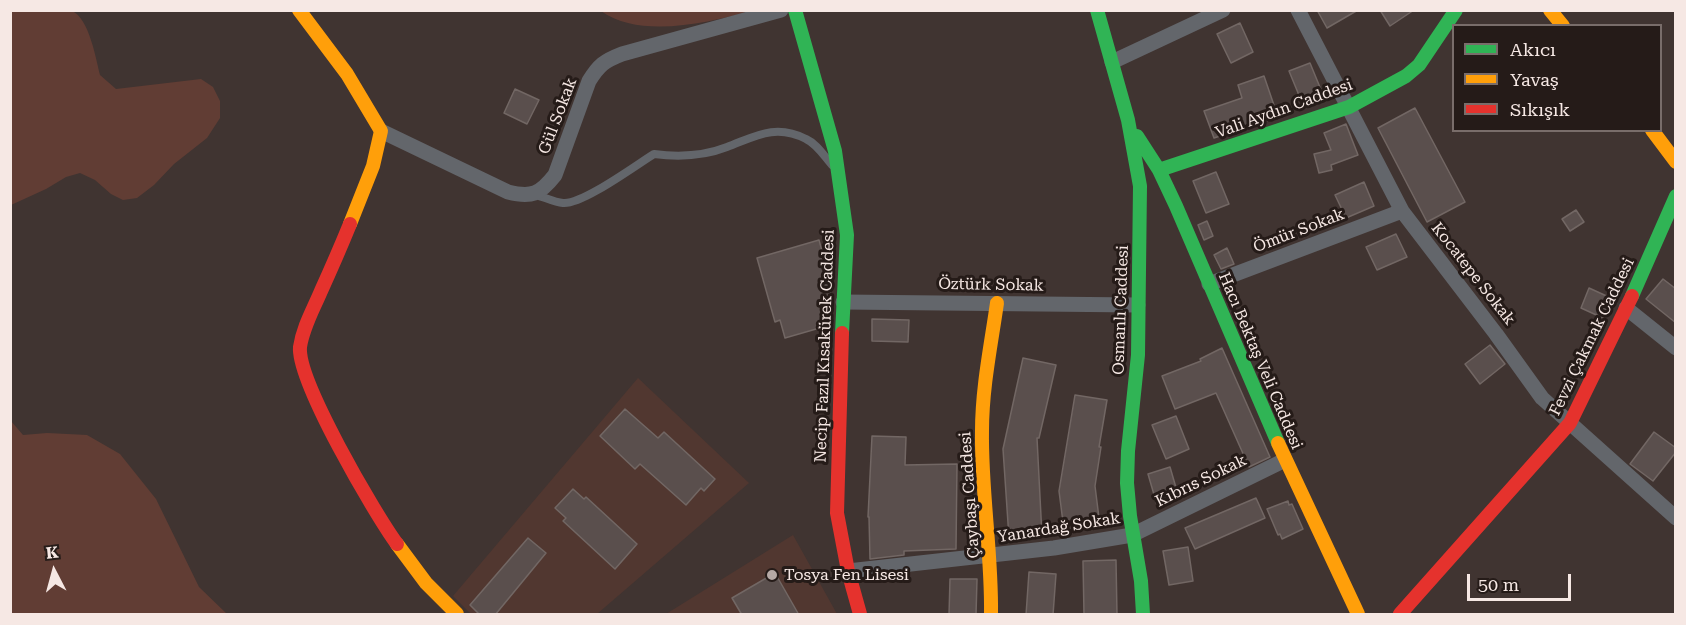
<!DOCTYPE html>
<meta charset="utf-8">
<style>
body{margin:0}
#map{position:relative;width:1686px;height:625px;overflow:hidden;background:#403431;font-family:"Roboto Serif",serif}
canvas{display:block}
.frame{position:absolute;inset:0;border:12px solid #f6e8e4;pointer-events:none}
.legend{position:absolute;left:1452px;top:24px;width:210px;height:108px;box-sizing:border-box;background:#251b18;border:2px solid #796d6a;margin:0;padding:8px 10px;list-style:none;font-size:18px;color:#f6e8e4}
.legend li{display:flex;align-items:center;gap:12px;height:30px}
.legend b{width:30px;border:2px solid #796d6a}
.north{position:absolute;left:24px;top:541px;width:60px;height:60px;-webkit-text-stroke:4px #251b18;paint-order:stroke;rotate:354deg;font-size:16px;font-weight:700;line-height:24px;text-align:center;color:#f6e8e4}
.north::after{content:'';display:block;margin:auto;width:21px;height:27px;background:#f6e8e4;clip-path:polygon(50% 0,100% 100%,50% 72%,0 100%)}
.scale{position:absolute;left:1467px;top:574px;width:104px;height:27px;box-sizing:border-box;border:3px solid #f6e8e4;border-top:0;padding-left:8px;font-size:18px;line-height:21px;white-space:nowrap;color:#f6e8e4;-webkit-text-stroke:4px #251b18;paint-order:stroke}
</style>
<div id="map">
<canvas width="1686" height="625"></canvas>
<div class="frame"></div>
<ul class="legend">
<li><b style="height:8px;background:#30b455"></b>Akıcı</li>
<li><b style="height:8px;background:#ff9f0a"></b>Yavaş</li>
<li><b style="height:8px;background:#e5322d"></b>Sıkışık</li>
</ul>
<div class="north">K</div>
<div class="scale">50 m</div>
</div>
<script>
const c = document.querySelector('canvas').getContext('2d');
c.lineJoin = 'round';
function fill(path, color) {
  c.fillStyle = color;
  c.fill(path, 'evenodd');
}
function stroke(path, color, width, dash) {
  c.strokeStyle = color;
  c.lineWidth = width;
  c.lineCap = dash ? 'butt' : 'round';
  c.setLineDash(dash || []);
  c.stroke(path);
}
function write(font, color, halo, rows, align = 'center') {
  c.font = font + ' "Roboto Serif",serif';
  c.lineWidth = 6;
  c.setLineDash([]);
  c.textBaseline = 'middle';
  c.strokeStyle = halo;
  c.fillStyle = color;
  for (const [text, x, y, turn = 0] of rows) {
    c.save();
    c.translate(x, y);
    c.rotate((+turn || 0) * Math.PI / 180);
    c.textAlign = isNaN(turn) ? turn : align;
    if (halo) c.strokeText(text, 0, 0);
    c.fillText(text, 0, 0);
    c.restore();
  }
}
fill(new Path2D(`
 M638 378 749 483 597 614H471L453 596Z
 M793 535 837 614H666Z`), '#513730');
fill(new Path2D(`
 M10 11C23 10 63 7 72 11 89 18 96 59 100 75L116 89 201 79 213 87 220 101V118L207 138 174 164 154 185 137 198 123 200 111 194 95 180 80 173 66 177 46 189 11 205Z
 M601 11H751C707 23 640 39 601 11Z
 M11 421 23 435 47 433 87 435 120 454 156 499 199 587 227 614H11Z`), '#613d34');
const building = new Path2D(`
 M1317 10H1358L1327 28Z
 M1380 10H1414L1390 26Z
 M1240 23 1253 52 1231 63 1217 34Z
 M1310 63 1324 97 1303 105 1289 71Z
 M1264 76 1278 117 1214 138 1204 111 1242 98 1238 85Z
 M515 89 539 100 527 124 504 113Z
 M1415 108 1465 202 1427 222 1378 128Z
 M1346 124 1358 155 1331 165 1332 170 1319 173 1314 154 1331 150 1324 133Z
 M1216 172 1229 204 1206 213 1193 181Z
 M1364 182 1374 206 1346 218 1335 195Z
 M1576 210 1584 222 1570 231 1562 219Z
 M1207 221 1213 236 1204 240 1198 225Z
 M1396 234 1407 257 1377 270 1366 247Z
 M819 240 831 284 829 307 830 325 785 338 780 320 775 322 757 258Z
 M1227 248 1234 264 1221 269 1214 255Z
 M1663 279 1676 289V323L1646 299Z
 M1589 288 1611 298 1603 318 1581 308Z
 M872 319 909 320 908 342 872 341Z
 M1490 345 1505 364 1480 384 1465 364Z
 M1222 348 1270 457 1249 467 1216 393 1175 409 1162 376 1201 361 1200 359Z
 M1023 358 1056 365 1039 438H1037L1042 536 1009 538 1003 449Z
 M1075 395 1107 400 1099 447H1101L1095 486 1100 526 1064 530 1059 491Z
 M625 409 658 438 664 432 715 479 704 491 701 488 686 505 640 464 635 469 600 436Z
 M1176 416 1189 449 1166 459 1152 425Z
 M1654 432 1676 448V452L1653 481 1630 464Z
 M872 436 906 437 905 465 957 464 956 549 904 551V555L870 559 869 517H868Z
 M1170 467 1179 498 1157 505 1148 474Z
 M573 489 584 499 586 497 637 544 615 569 563 521 566 518 555 508Z
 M1256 498 1265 518 1195 549 1185 528Z
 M1288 501 1289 505 1292 504 1303 529 1282 539 1280 534 1278 535 1267 509Z
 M528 538 546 553 495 615H480L470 605Z
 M1188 547 1193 581 1169 585 1163 551Z
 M1116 560 1117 615H1084L1083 561Z
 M1029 572 1056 574 1053 615H1026Z
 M775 573 799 615H742L732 598Z
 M950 579H977L976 615H949Z`);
fill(building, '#5a4f4d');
stroke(building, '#726764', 1.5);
stroke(new Path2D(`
 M536 195C544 197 554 202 563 203 582 205 636 165 654 154 677 157 704 156 727 147 754 137 775 123 806 139 817 144 824 156 832 165`), '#63666b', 8);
stroke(new Path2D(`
 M1298 10 1402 211 1496 334 1542 398 1676 518
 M1112 62 1223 10
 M381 131 508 192C532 198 540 194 555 175L589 81C599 65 604 61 622 54L781 10
 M1209 284 1402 211
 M843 302 1138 305
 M1626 308 1676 348
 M848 571 1054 548 1132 535 1285 460`), '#63666b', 15);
stroke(new Path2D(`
 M795 10 835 151 847 235 842 333
 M1097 10 1128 120 1140 186 1138 355 1128 451 1127 483 1130 516 1141 581 1143 614
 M1137 136 1159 170 1176 206 1278 443
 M1159 170 1349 107 1406 76 1419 65 1456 10
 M1632 296 1676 196`), '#30b455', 14);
stroke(new Path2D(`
 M299 10 347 74 381 131 373 166 350 224
 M1550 10 1563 26
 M1652 130 1676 162
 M1278 443 1358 614
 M397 544 426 583 457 614
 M991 614C992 553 981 492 982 431 982 388 991 345 997 303`), '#ff9f0a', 14);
stroke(new Path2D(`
 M350 224C341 246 331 269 321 291 313 310 303 327 300 347 297 381 375 514 397 544
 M842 333 837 513 848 571 860 614
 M1400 614 1570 423 1632 296`), '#e5322d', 14);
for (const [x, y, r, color] of [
 [772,575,6,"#b6a9a5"]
]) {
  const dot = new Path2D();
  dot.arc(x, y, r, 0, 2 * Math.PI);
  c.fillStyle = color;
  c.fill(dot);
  stroke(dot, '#251b18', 2);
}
write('16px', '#f6e8e4', '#251b18', [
 ["Vali Aydın Caddesi",1284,109,-20],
 ["Gül Sokak",558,116,-69],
 ["Ömür Sokak",1299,231,-21],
 ["Kocatepe Sokak",1473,274,52],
 ["Öztürk Sokak",991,285,1],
 ["Osmanlı Caddesi",1121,310,-88],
 ["Fevzi Çakmak Caddesi",1592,337,-64],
 ["Necip Fazıl Kısakürek Caddesi",825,346,-88],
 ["Hacı Bektaş Veli Caddesi",1260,361,67],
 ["Kıbrıs Sokak",1201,481,-26],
 ["Çaybaşı Caddesi",970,495,-94],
 ["Yanardağ Sokak",1059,528,-9]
]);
write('16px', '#f6e8e4', '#251b18', [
 ["Tosya Fen Lisesi",784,575]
], 'left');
</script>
